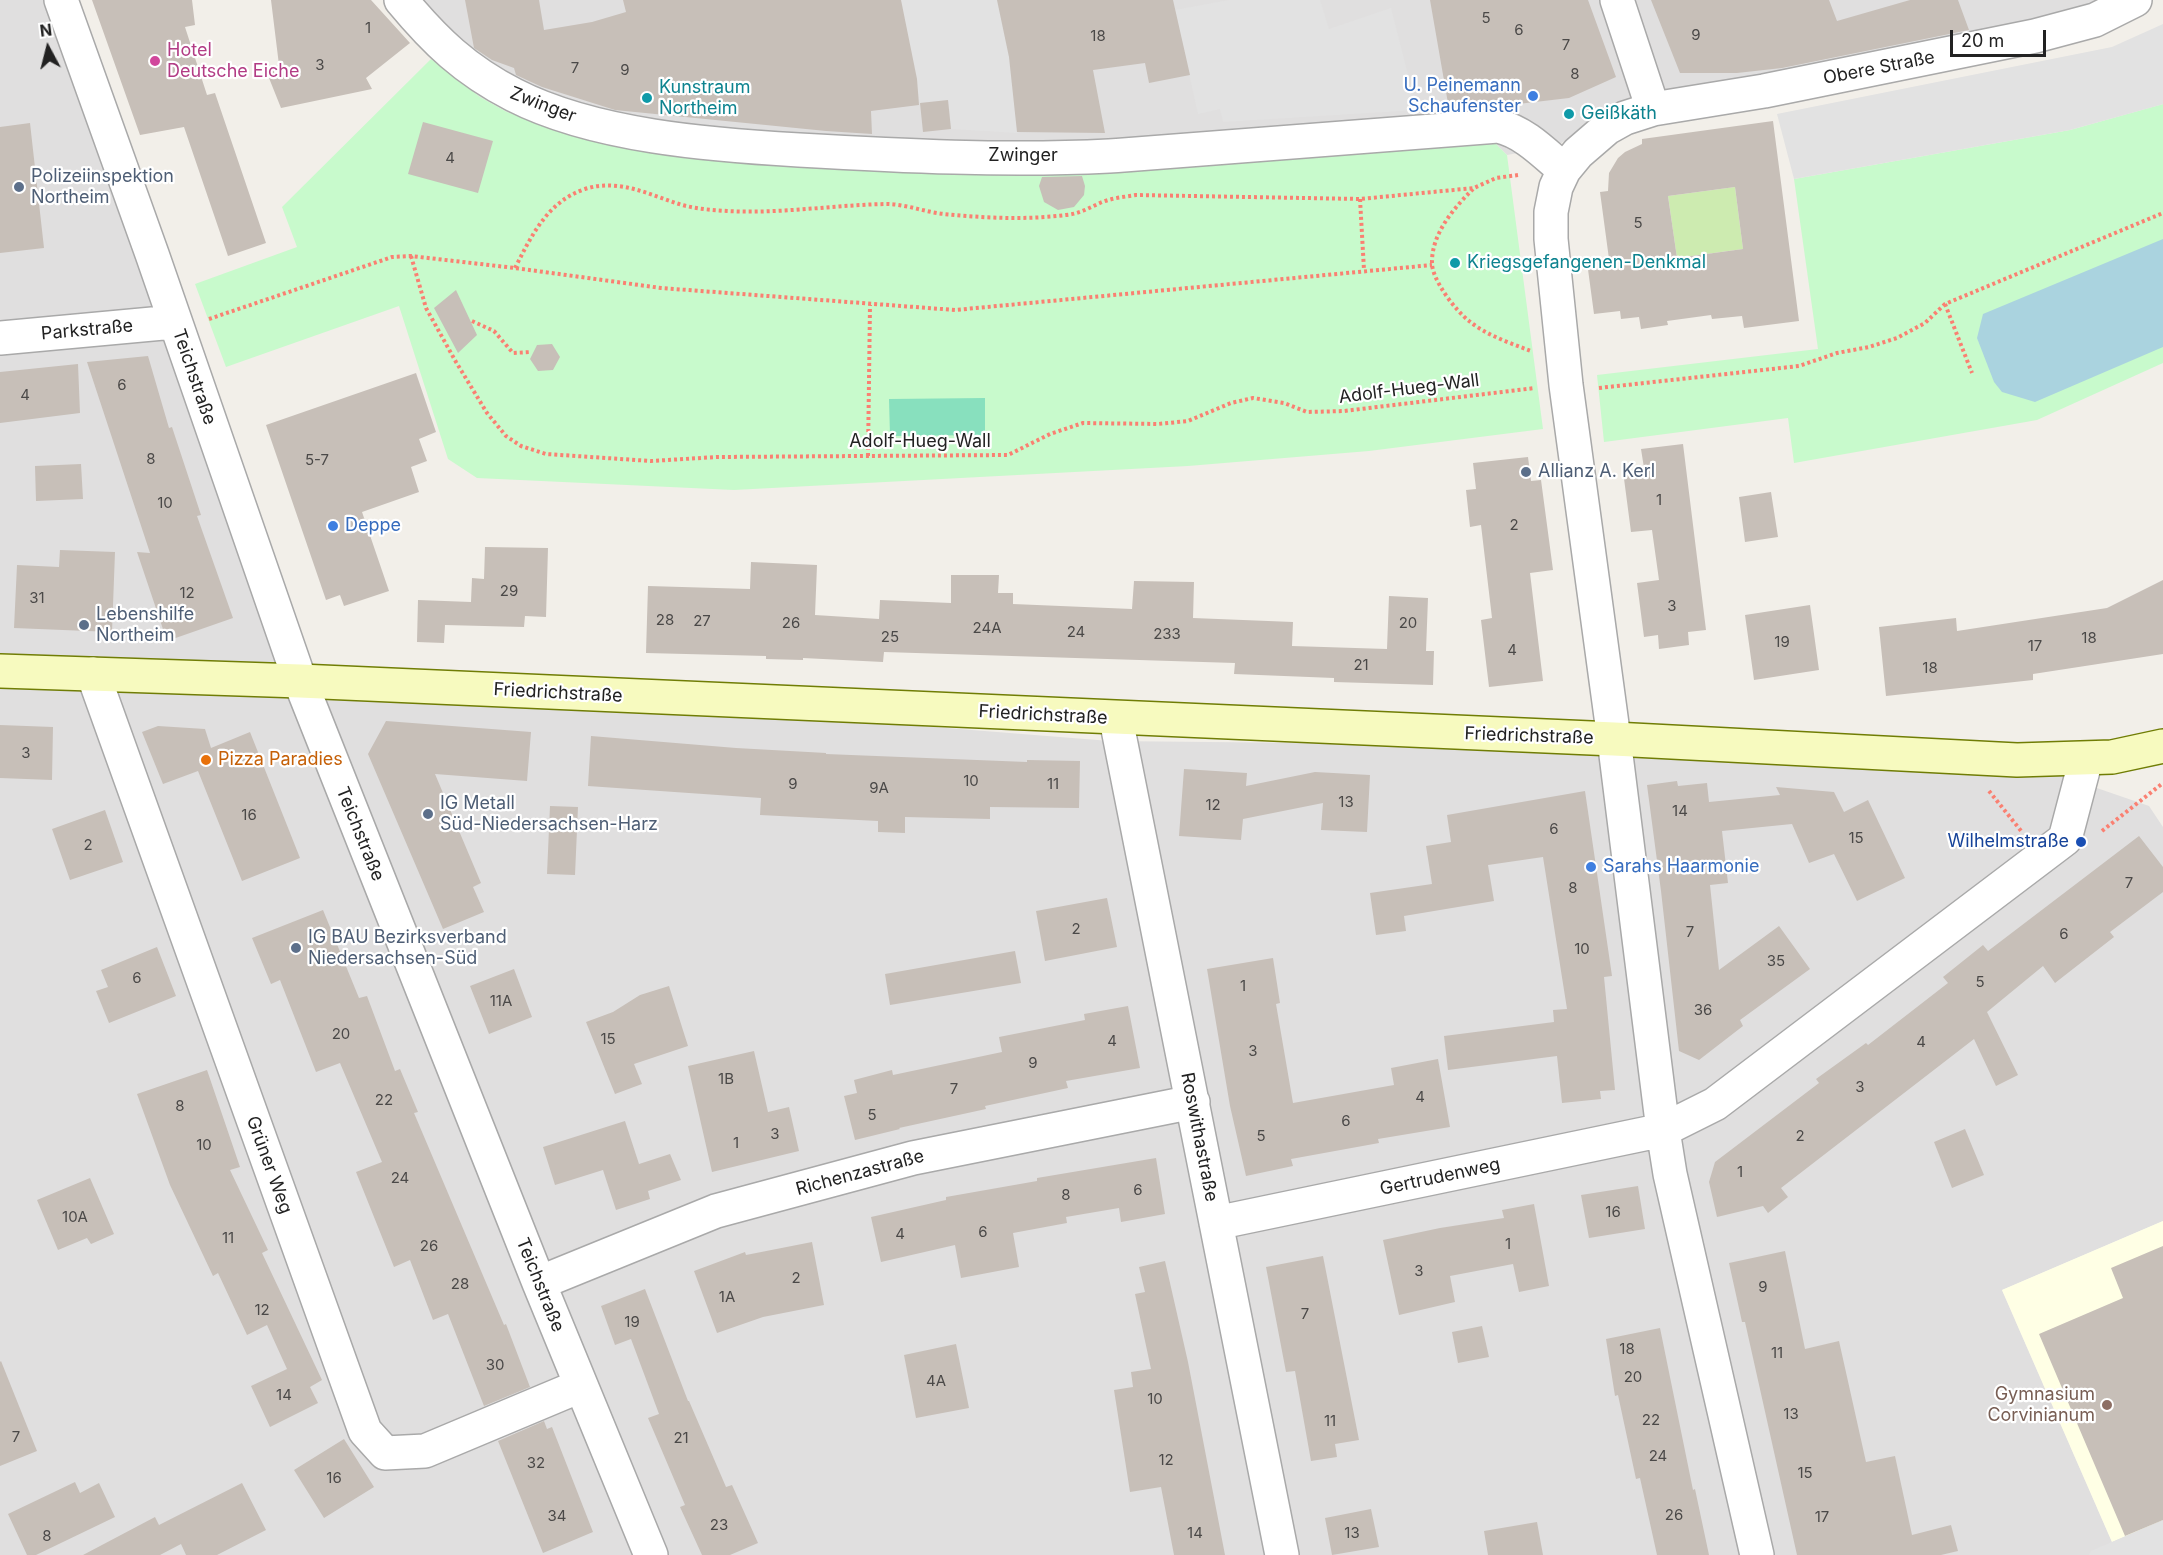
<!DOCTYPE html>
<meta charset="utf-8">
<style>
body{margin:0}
#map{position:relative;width:2163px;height:1555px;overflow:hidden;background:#f2efe9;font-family:Inter,sans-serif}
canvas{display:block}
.north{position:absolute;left:18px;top:18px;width:60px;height:60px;-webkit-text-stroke:4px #fff;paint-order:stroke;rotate:353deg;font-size:16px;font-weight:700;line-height:24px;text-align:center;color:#222}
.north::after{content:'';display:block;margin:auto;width:21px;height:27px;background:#222;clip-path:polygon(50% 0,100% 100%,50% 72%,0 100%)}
.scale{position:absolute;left:1950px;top:30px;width:96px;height:27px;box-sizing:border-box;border:3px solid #222;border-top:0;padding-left:8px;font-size:18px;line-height:21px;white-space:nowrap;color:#222;-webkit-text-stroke:4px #fff;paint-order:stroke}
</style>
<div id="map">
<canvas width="2163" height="1555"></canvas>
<div class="north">N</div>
<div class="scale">20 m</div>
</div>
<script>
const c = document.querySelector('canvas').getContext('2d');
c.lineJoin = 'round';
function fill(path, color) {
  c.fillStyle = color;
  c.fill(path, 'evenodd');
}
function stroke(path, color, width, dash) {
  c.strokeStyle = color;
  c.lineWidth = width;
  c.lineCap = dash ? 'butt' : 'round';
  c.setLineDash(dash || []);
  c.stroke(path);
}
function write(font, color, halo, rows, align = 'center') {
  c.font = font + ' Inter,sans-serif';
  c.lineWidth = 4.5;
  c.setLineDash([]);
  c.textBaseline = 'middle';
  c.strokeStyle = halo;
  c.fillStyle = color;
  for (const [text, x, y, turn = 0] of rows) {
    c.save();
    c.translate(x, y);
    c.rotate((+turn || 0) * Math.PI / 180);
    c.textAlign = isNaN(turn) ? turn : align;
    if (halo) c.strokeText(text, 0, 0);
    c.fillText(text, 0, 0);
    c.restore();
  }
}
fill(new Path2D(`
 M0 0H54L306 677 1110 741 1606 746 2062 776 2149 806 2163 827V1221L2002 1290 2112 1542 2163 1520V1555H0Z
 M401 0H2108L2072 17 1763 82 1627 100 1557 146 1507 155 1496 144 1079 172 872 170 745 163 656 151 539 123 507 112 480 97 431 59Z`), '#e0dfdf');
fill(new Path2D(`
 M2163 1221V1520L2112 1542 2002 1290Z`), '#ffffe5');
fill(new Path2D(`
 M1735 187 1743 249 1677 258 1668 196Z`), '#cdebb0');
fill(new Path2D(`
 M431 59 480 97 507 112 539 123 656 151 745 163 872 170 1079 172 1496 144 1507 155 1543 429 1369 451 1188 466 734 490 477 478 448 459 399 306 226 367 195 284 297 247 282 207Z
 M2163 104V363L2037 420 1794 463 1788 418 1604 442 1597 375 1818 349 1794 179 2070 130Z`), '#c8facc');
fill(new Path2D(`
 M985 398V435L890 436 889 399Z`), '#88e0be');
fill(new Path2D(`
 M901 0H997L1009 57 1018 133 951 129 948 100 920 103Z
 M1229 0H1320L1329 29 1391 8 1417 110 1223 122 1220 109 1198 114 1175 10Z
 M2163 24V104L2160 105 2070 130 1794 179 1777 114 2112 47Z
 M2163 1520V1555H2089L2091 1551Z`), '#e2e2e2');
fill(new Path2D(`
 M2163 239V347L2035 402 2002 392 1994 382 1977 338 1983 314Z`), '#aad3df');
fill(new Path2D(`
 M92 0H192L195 25 185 27 207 95 215 93 266 243 228 256 184 127 140 135Z
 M271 0H371L410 43 366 78 372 89 281 108 265 68 279 65Z
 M465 0H539L544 30 592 22 626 12 623 0H901L917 79 919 105 871 111 872 134 826 131 615 110 542 87 516 75 514 68 492 60 474 48Z
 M997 0H1173L1190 75 1149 83 1145 63 1093 70 1105 133 1017 132 1009 57Z
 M1430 0H1588L1616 77 1569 98 1518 104 1449 109Z
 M1651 0H1829L1837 21 1910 0H1958L1969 30 1782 68 1737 73H1680Z
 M948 100 951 129 923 132 920 103Z
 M1773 121 1799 321 1744 328 1742 316 1712 319 1711 315 1667 321 1668 325 1641 329 1639 317 1621 319 1620 311 1594 314 1587 262 1609 259 1600 192 1608 191 1609 173 1618 158 1625 152 1642 144V139ZM1735 187 1743 249 1677 258 1668 196Z
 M423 122 493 141 478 193 408 174Z
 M30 123 44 248 0 253V127Z
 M1082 176 1085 186 1084 195 1074 207 1058 210 1044 202 1039 186 1042 177Z
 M456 290 477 335 458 353 434 308Z
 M552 344 560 357 553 370 538 371 530 359 537 345Z
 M148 356 169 428 172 427 201 515 197 516 233 618 167 641 137 552 150 553 87 362Z
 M78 364 80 413 0 423V372Z
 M416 373 436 432 419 439 427 461 411 467 419 492 362 512 389 591 344 606 340 595 326 600 266 425Z
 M1683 444 1706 630 1688 632 1689 645 1659 649 1658 635 1644 637 1637 583 1659 580 1652 530 1631 532 1623 471 1644 468 1641 449Z
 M1528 457 1531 481 1541 480 1553 570 1530 573 1543 681 1489 687 1481 620 1492 618 1481 525 1470 527 1466 490 1476 489 1473 463Z
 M81 464 83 499 36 501 35 466Z
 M1771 492 1778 537 1745 542 1739 497Z
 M485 547 548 548 546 617 525 616 524 627 445 625 444 643 417 642 418 600 471 602 472 578 484 579Z
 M60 550 115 552 112 632 14 628 17 565 59 567Z
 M751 562 817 565 815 615 879 619 880 600 951 603V575H999L998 593H1013V604L1132 609 1134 581 1194 582 1193 618 1293 622 1292 646 1387 649 1389 596 1428 598 1426 651H1434L1433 685 1334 682V678L1234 674 1235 663 884 652 883 662 803 658V660L766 659V656L646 653 648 586 750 589Z
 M2163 580V654L2033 674V680L1886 696 1879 627 1956 618 1957 631 2107 608Z
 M1810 605 1819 670 1754 680 1745 615Z
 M386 721 531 732 527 781 435 774 481 883 473 887 484 912 443 929 368 754Z
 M0 725 53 727 52 780 0 778Z
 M158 726 205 729 211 748 250 732 300 858 242 881 198 771 163 784 142 732Z
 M591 736 736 748 826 753V754L1027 762V760L1080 761 1079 808 990 807V819L905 817V833L878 832V821L760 815 761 798 588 786Z
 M1184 769 1247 773 1246 786 1315 772 1370 775 1367 832 1321 830 1323 803 1243 819 1241 840 1179 836Z
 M1677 781 1678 786 1707 783 1709 802 1780 795 1776 787 1834 792 1844 812 1868 800 1905 878 1857 901 1834 854 1809 863 1792 824 1722 831 1728 883 1710 885 1719 970 1779 926 1810 969 1740 1020 1743 1026 1699 1060 1679 1051 1661 891 1647 785Z
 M1585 791 1612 976 1604 977 1615 1090 1600 1091 1601 1099 1562 1103 1557 1056 1448 1070 1444 1036 1554 1022 1553 1010 1567 1009 1543 857 1488 865 1494 901 1404 916 1406 931 1376 935 1370 893 1432 884 1426 846 1451 842 1447 815Z
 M550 806 578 807 575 875 547 874Z
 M105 810 123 862 70 880 52 829Z
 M2139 836 2163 867V892L2110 932 2114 937 2055 983 2043 966 1987 1012 2018 1075 1996 1086 1974 1039 1781 1188 1788 1197 1768 1213 1763 1206 1717 1217 1709 1182 1715 1162 1819 1083 1816 1079 1866 1043 1868 1045 1948 983 1943 977 1983 945 1988 951Z
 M1107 898 1117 947 1045 961 1036 911Z
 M323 910 359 998 367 996 395 1071 400 1069 418 1112 414 1113 504 1325 506 1324 530 1387 484 1406 448 1314 433 1320 410 1260 394 1267 356 1172 382 1162 340 1063 316 1072 280 980 271 984 252 938Z
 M157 947 176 996 109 1023 96 991 108 987 101 970Z
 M1015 951 1021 983 890 1005 885 974Z
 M1273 958 1280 1003 1276 1004 1293 1103 1394 1085 1391 1068 1438 1059 1450 1127 1378 1139 1379 1143 1291 1159 1293 1166 1246 1176 1230 1106 1207 969Z
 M514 969 532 1017 489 1034 470 986Z
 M669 986 688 1046 634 1064 642 1084 615 1094 586 1022 613 1012 640 995Z
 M1128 1006 1140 1068 1066 1081 1068 1088 985 1106 986 1109 899 1128 900 1129 855 1140 844 1096 857 1093 854 1080 892 1070 893 1075 1002 1052 999 1037 1085 1020 1084 1014Z
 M754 1051 768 1112 789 1107 799 1151 712 1172 688 1066Z
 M207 1070 240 1167 230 1170 268 1250 262 1253 322 1380 310 1387 318 1403 270 1427 251 1386 287 1369 267 1325 247 1335 218 1273 213 1276 170 1185 137 1094Z
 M625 1121 639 1164 670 1154 681 1180 648 1191 650 1199 616 1210 603 1170 555 1185 543 1147Z
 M1965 1129 1984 1175 1952 1188 1934 1142Z
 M1156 1158 1165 1214 1121 1222 1119 1208 1066 1217 1067 1223 1013 1233 1019 1267 961 1278 955 1245 881 1262 871 1217 946 1200V1197L1037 1181V1178Z
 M90 1178 114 1234 91 1244 87 1238 58 1250 37 1200Z
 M1638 1186 1645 1229 1589 1238 1581 1195Z
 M1534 1204 1549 1286 1519 1292 1513 1264 1450 1276 1455 1302 1399 1315 1383 1240 1440 1228 1504 1218 1502 1210Z
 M812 1242 824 1305 763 1317 717 1333 694 1271 745 1252 746 1255Z
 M2163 1246V1520L2125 1536 2039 1334 2123 1298 2111 1268Z
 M1785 1251 1805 1349 1839 1341 1866 1462 1895 1456 1912 1535 1951 1525 1958 1551 1941 1555H1797L1745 1322H1742L1729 1263Z
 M1323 1256 1359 1440 1335 1444 1337 1457 1311 1461 1295 1371 1286 1372 1266 1267Z
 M1165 1261 1188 1362 1225 1555H1174L1161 1487 1130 1492 1114 1390 1133 1387 1131 1372 1151 1369 1135 1294 1145 1292 1139 1267Z
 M645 1289 688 1401H689L726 1487 732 1485 758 1543 730 1555H702L680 1507 685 1505 648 1418 659 1414 631 1339 615 1345 601 1306Z
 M1482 1326 1489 1357 1458 1363 1452 1332Z
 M1660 1328 1693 1490 1695 1489 1709 1555H1657L1640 1478 1636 1479 1618 1395 1615 1396 1606 1339Z
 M956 1344 969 1408 916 1418 904 1355Z
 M1 1361 37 1451 0 1466V1362Z
 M544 1421 547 1429 552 1427 593 1532 543 1553 498 1441Z
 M344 1439 374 1487 324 1518 294 1470Z
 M75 1482 80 1493 99 1483 115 1517 36 1555H27L8 1514Z
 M242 1483 266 1530 217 1555H186L181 1544 160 1555H83L155 1517 159 1525Z
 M1371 1509 1379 1547 1332 1555 1325 1518Z
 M1537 1522 1543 1555H1488L1484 1531Z`), '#c7bfb8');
const street = new Path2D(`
 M61 0 152 254 300 681 539 1283 651 1555
 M401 0C435 41 465 70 514 95 594 136 711 145 799 150 902 156 1006 161 1109 156 1153 153 1197 149 1240 146 1326 139 1412 132 1498 126 1524 132 1543 152 1564 170
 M1617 0 1653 109
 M0 338 174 322
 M93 674 365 1431 385 1453 425 1451 580 1386
 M1116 719 1282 1555
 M1216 1223 1663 1130 1715 1104 2065 839 2086 759
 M539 1283 716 1211 913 1158 1193 1102
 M1757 1555 1670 1174 1663 1130 1614 739 1566 385 1551 239V212L1556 187 1564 170 1578 153 1607 128 1625 118 1653 109 1764 91 2035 36 2095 20 2135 0`);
const secondary = new Path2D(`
 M0 671 300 681 1614 739 2017 760 2112 757 2163 746`);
stroke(street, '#a9a9a9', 36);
stroke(secondary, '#707d05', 36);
stroke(new Path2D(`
 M1473 189C1454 208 1431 234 1432 264 1433 281 1455 310 1469 321 1486 335 1510 343 1531 351
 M1360 199 1364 270
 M411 256 426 308 456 362 487 413 506 436 521 446 546 454 651 461 717 457 1008 455 1050 434 1083 423 1158 424 1188 421 1231 403 1253 398 1284 403 1307 412 1344 411 1535 388
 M515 268C532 235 547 202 585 189 619 178 650 195 682 205 697 209 712 210 727 211 780 214 833 205 886 204 905 204 925 212 944 214 984 218 1026 220 1066 215 1079 214 1089 208 1100 203 1111 198 1124 197 1136 195L1360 199 1474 188 1496 178 1518 175
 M1945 304 1972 373
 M209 319 392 257 411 256 515 268 661 288 955 310 1432 265
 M472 321 494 331 513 353 531 352
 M1599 388 1799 366 1837 353 1869 347 1897 338 1925 323 1945 304 2163 213
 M868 456 870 305
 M1989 791 2022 832
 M2102 831 2163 783`), '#fa8072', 4, [3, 3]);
stroke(street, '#fff', 33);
stroke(secondary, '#f7fabf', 33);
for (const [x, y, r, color] of [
 [155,61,6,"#d1479c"],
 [1533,96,6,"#3f7fe0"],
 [647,98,6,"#0f9aa8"],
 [1569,114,6,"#0f9aa8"],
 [19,187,6,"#5c6f8a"],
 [1455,263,6,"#0f9aa8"],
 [1526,472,6,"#5c6f8a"],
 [333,526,6,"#3f7fe0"],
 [84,625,6,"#5c6f8a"],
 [206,760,6,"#e8710a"],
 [428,814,6,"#5c6f8a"],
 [2081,842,6,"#1a4fb4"],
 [1591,867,6,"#3f7fe0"],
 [296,948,6,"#5c6f8a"],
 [2107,1405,6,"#8d6e63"]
]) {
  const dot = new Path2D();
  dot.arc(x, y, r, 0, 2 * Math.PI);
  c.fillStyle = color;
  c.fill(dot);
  stroke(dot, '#fff', 2);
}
write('15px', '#4b4948', null, [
 ["5",1486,18],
 ["1",368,28],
 ["6",1519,30],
 ["9",1696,35],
 ["18",1098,36],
 ["7",1566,45],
 ["3",320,65],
 ["7",575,68],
 ["9",625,70],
 ["8",1575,74],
 ["4",450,158],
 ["5",1638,223],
 ["6",122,385],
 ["4",25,395],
 ["8",151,459],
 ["5-7",317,460],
 ["1",1659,500],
 ["10",165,503],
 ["2",1514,525],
 ["29",509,591],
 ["12",187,593],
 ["31",37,598],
 ["3",1672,606],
 ["28",665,620],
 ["27",702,621],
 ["26",791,623],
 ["20",1408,623],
 ["24A",987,628],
 ["24",1076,632],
 ["233",1167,634],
 ["25",890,637],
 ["18",2089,638],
 ["19",1782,642],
 ["17",2035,646],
 ["4",1512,650],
 ["21",1361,665],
 ["18",1930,668],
 ["3",26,753],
 ["10",971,781],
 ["9",793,784],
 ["11",1053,784],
 ["9A",879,788],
 ["13",1346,802],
 ["12",1213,805],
 ["14",1680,811],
 ["16",249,815],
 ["6",1554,829],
 ["15",1856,838],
 ["2",88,845],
 ["7",2129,883],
 ["8",1573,888],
 ["2",1076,929],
 ["7",1690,932],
 ["6",2064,934],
 ["10",1582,949],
 ["35",1776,961],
 ["6",137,978],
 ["5",1980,982],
 ["1",1243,986],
 ["11A",501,1001],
 ["36",1703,1010],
 ["20",341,1034],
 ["15",608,1039],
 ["4",1112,1041],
 ["4",1921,1042],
 ["3",1253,1051],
 ["9",1033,1063],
 ["1B",726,1079],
 ["3",1860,1087],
 ["7",954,1089],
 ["4",1420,1097],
 ["22",384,1100],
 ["8",180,1106],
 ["5",872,1115],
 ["6",1346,1121],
 ["3",775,1134],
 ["5",1261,1136],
 ["2",1800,1136],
 ["1",736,1143],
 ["10",204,1145],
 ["1",1740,1172],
 ["24",400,1178],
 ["6",1138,1190],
 ["8",1066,1195],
 ["16",1613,1212],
 ["10A",75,1217],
 ["6",983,1232],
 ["4",900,1234],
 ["11",228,1238],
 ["1",1508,1244],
 ["26",429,1246],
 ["3",1419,1271],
 ["2",796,1278],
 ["28",460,1284],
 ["9",1763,1287],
 ["1A",727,1297],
 ["12",262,1310],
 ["7",1305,1314],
 ["19",632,1322],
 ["18",1627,1349],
 ["11",1777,1353],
 ["30",495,1365],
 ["20",1633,1377],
 ["4A",936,1381],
 ["14",284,1395],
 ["10",1155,1399],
 ["13",1791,1414],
 ["22",1651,1420],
 ["11",1330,1421],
 ["7",16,1437],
 ["21",681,1438],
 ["24",1658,1456],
 ["12",1166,1460],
 ["32",536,1463],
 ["15",1805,1473],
 ["16",334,1478],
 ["26",1674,1515],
 ["34",557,1516],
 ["17",1822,1517],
 ["23",719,1525],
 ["14",1195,1533],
 ["13",1352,1533],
 ["8",47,1536]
]);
write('18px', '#b23c85', '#fff', [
 ["Hotel",167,51],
 ["Deutsche Eiche",167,72]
], 'left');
write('18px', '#222', '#fff', [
 ["Obere Straße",1879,68,-11],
 ["Zwinger",543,105,21],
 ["Zwinger",1023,156],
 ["Parkstraße",87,330,-5],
 ["Teichstraße",194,377,71],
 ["Adolf-Hueg-Wall",1409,389,-7],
 ["Adolf-Hueg-Wall",920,442],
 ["Friedrichstraße",558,693,3],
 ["Friedrichstraße",1043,715,3],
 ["Friedrichstraße",1529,736,2],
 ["Teichstraße",360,834,68],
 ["Roswithastraße",1199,1137,79],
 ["Grüner Weg",269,1165,70],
 ["Richenzastraße",860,1173,-15],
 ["Gertrudenweg",1440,1177,-12],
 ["Teichstraße",540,1285,68]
]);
write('18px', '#366cbe', '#fff', [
 ["U. Peinemann",1521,86,"right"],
 ["Schaufenster",1521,107,"right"],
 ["Deppe",345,526],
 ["Sarahs Haarmonie",1603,867]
], 'left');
write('18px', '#0d838f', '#fff', [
 ["Kunstraum",659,88],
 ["Northeim",659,109],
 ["Geißkäth",1581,114],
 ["Kriegsgefangenen-Denkmal",1467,263]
], 'left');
write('18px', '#4e5e75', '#fff', [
 ["Polizeiinspektion",31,177],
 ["Northeim",31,198],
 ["Allianz A. Kerl",1538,472],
 ["Lebenshilfe",96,615],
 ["Northeim",96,636],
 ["IG Metall",440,804],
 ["Süd-Niedersachsen-Harz",440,825],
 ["IG BAU Bezirksverband",308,938],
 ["Niedersachsen-Süd",308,959]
], 'left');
write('18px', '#c56008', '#fff', [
 ["Pizza Paradies",218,760]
], 'left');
write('18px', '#164399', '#fff', [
 ["Wilhelmstraße",2069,842]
], 'right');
write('18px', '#785e54', '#fff', [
 ["Gymnasium",2095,1395],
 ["Corvinianum",2095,1416]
], 'right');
</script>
